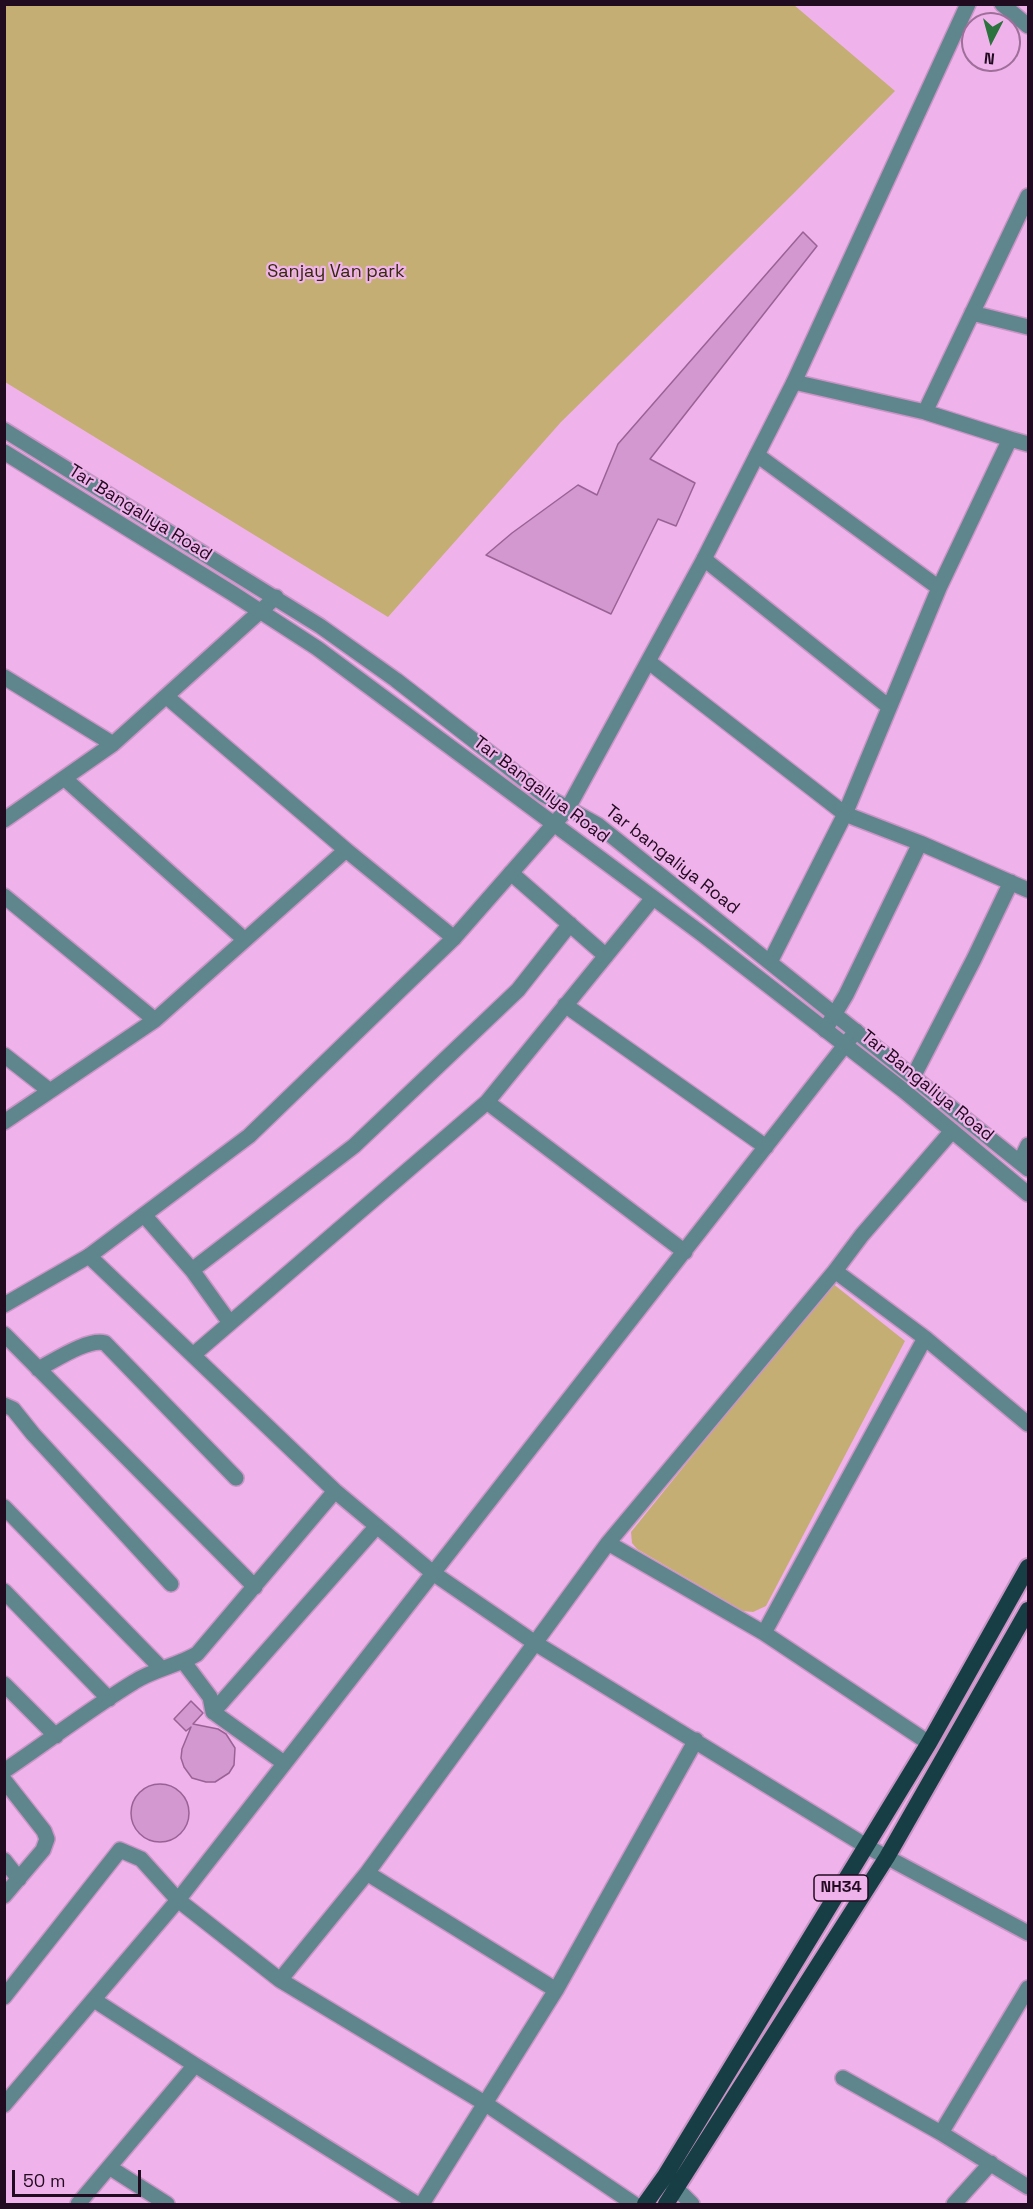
<!DOCTYPE html>
<style>
body{margin:0}
#map{position:relative;width:1033px;height:2209px;overflow:hidden;background:#efb2ea;font-family:"Space Grotesk",sans-serif}
canvas{display:block}
.frame{position:absolute;inset:0;border:6px solid #210b20;pointer-events:none}
.north{position:absolute;left:961px;top:12px;width:60px;height:60px;box-sizing:border-box;background:#efb2ea;border:2px solid #9d6f99;border-radius:50%;rotate:186deg;font-size:16px;font-weight:700;line-height:24px;text-align:center;color:#210b20}
.north::after{content:'';display:block;margin:auto;width:21px;height:27px;background:#2c723e;clip-path:polygon(50% 0,100% 100%,50% 72%,0 100%)}
.scale{position:absolute;left:12px;top:2170px;width:129px;height:27px;box-sizing:border-box;border:3px solid #210b20;border-top:0;padding-left:8px;font-size:18px;line-height:21px;white-space:nowrap;color:#210b20;-webkit-text-stroke:4px #efb2ea;paint-order:stroke}
</style>
<div id="map">
<canvas width="1033" height="2209"></canvas>
<div class="frame"></div>
<div class="north">N</div>
<div class="scale">50 m</div>
</div>
<script>
const c = document.querySelector('canvas').getContext('2d');
c.lineJoin = 'round';
function fill(path, color) {
  c.fillStyle = color;
  c.fill(path, 'evenodd');
}
function stroke(path, color, width, dash) {
  c.strokeStyle = color;
  c.lineWidth = width;
  c.lineCap = dash ? 'butt' : 'round';
  c.setLineDash(dash || []);
  c.stroke(path);
}
function write(font, color, halo, rows, align = 'center') {
  c.font = font + ' "Space Grotesk",sans-serif';
  c.lineWidth = 4.5;
  c.setLineDash([]);
  c.textBaseline = 'middle';
  c.strokeStyle = halo;
  c.fillStyle = color;
  for (const [text, x, y, turn = 0] of rows) {
    c.save();
    c.translate(x, y);
    c.rotate((+turn || 0) * Math.PI / 180);
    c.textAlign = isNaN(turn) ? turn : align;
    if (halo) c.strokeText(text, 0, 0);
    c.fillText(text, 0, 0);
    c.restore();
  }
}
fill(new Path2D(`
 M4 5H794L895 91 793 194 561 422 388 617 5 382Z
 M832 1283 905 1341 766 1606 753 1612 743 1611 637 1549 632 1543 631 1532Z`), '#c5ae74');
const building = new Path2D(`
 M803 232 817 246 650 459 695 483 676 526 658 519 611 614 486 555 512 533 578 485 597 495 618 444Z
 M191 1701 203 1713 193 1724 218 1729 226 1734 235 1748 234 1765 229 1773 215 1782H206L192 1778 184 1767 181 1758 182 1749 191 1727 186 1731 174 1719Z
 M131 1813a29 29 0 1 1 58 0a29 29 0 1 1-58 0Z`);
fill(building, '#d398cf');
stroke(building, '#996296', 1.5);
const minor = new Path2D(`
 M1002 4 1028 26
 M972 313 1028 327
 M925 412 1028 196
 M1010 439 1028 444
 M757 455 939 588
 M704 559 889 707
 M649 662 845 814 920 843 1028 890
 M4 677 113 744
 M167 697 346 850 454 938
 M64 778 245 940
 M4 820 113 744 276 597
 M511 873 606 956
 M4 896 155 1020
 M770 962 845 814 939 588 1010 439 925 412 794 382
 M565 1005 766 1147
 M825 1030 846 995 920 843
 M4 1055 50 1091
 M913 1077 974 959 1011 882
 M487 1102 685 1252
 M4 1122 155 1020 346 850
 M1020 1162 1028 1145
 M144 1215 192 1270 230 1323
 M89 1256 335 1491 433 1573 535 1643 866 1846 1028 1933
 M192 1270 354 1146 518 990 570 924
 M835 1271 925 1338 1028 1424
 M4 1334 255 1587
 M193 1355 487 1102 653 898
 M38 1369C54 1361 88 1338 105 1343L236 1478
 M4 1405 13 1409 33 1434 171 1584
 M4 1507 161 1668
 M608 1543 764 1633 929 1743
 M4 1591 109 1699
 M764 1633 925 1338
 M183 1661 210 1697 213 1712 284 1763
 M4 1684 56 1736
 M213 1712 377 1526
 M4 1771C47 1742 90 1709 134 1682 154 1669 177 1666 197 1654L335 1491
 M4 1780 44 1831 47 1839 43 1850 4 1896
 M4 1860 19 1879
 M367 1873 556 1990
 M280 1980 367 1873 608 1543 835 1271 862 1235 952 1131
 M4 1997 120 1850 141 1859 178 1900 280 1980 486 2104 634 2204
 M195 2065 417 2204
 M843 2078 941 2133 1028 1988
 M4 2105 178 1900 856 1031
 M941 2133 1028 2187
 M109 2167 167 2204
 M669 2181 692 2204
 M78 2204 195 2065 94 2000
 M422 2204 556 1990 696 1740
 M954 2204 991 2163`);
const tertiary = new Path2D(`
 M4 430 320 626 396 680 544 795 598 825 1028 1169
 M4 452 232 593 317 648 702 934 903 1090 1028 1194
 M4 1305 89 1256 249 1136 454 938 568 808 704 559 794 382 968 4`);
const trunk = new Path2D(`
 M645 2204 665 2176 929 1743 1028 1567
 M666 2204 887 1857 1028 1610`);
stroke(minor, '#ca94c6', 18);
stroke(tertiary, '#ca94c6', 18);
stroke(trunk, '#ca94c6', 20);
stroke(minor, '#5f868d', 15);
stroke(tertiary, '#5f868d', 15);
stroke(trunk, '#163e44', 16);
for (const [x, y, w] of [
 [841,1888,54]
]) {
  const box = new Path2D();
  box.roundRect(x - w / 2, y - 13, w, 26, 4.5);
  c.fillStyle = '#efb2ea';
  c.fill(box);
  stroke(box, '#210b20', 1.5);
}
write('bold 16px', '#210b20', null, [
 ["NH34",841,1888]
]);
write('18px', '#352908', '#efb2ea', [
 ["Sanjay Van park",336,272]
]);
write('18px', '#210b20', '#efb2ea', [
 ["Tar Bangaliya Road",140,513,32],
 ["Tar Bangaliya Road",541,790,37],
 ["Tar bangaliya Road",672,860,38],
 ["Tar Bangaliya Road",927,1086,39]
]);
</script>
